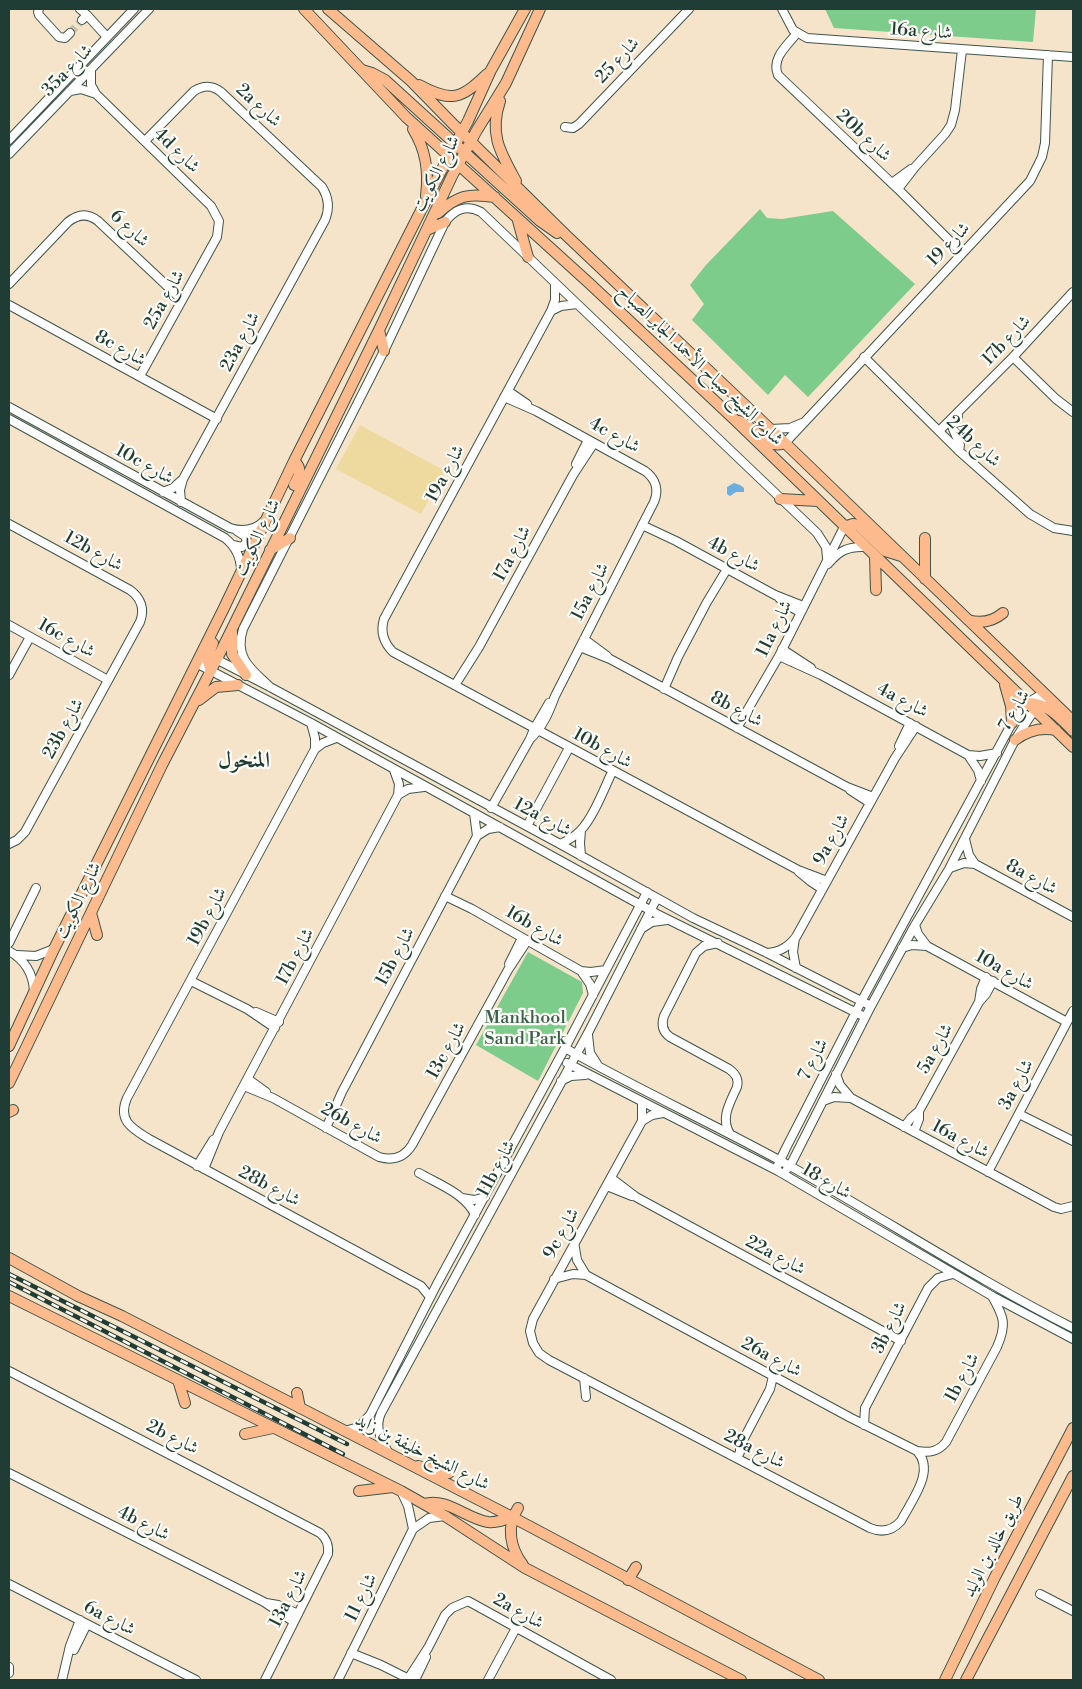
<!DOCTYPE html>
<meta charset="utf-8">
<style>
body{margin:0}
#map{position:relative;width:1082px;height:1689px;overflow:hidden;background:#f5e3ca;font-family:"Libre Bodoni",serif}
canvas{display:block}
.frame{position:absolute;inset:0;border:10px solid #1f3d34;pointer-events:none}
</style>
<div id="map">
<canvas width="1082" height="1689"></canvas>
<div class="frame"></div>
</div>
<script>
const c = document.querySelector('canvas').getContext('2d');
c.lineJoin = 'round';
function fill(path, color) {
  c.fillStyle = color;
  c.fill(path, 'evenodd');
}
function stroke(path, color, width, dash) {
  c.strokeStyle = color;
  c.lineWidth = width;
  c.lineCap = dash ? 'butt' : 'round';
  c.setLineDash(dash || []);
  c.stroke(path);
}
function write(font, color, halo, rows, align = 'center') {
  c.font = font + ' "Libre Bodoni",Amiri,serif';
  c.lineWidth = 4.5;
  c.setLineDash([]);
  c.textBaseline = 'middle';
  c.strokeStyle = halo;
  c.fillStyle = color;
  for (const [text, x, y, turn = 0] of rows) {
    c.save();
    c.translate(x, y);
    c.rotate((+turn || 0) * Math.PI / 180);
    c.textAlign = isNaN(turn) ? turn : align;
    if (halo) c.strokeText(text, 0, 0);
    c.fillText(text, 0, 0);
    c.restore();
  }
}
fill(new Path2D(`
 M825 9H1036L1033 42 834 28Z
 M760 209 767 218 782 219 833 211 915 284 808 397 785 375 768 395 692 320 704 304 690 285 706 265Z
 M528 952 582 982 583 993 538 1081 476 1045Z`), '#7ecc8c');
fill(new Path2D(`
 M360 425 445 471 421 514 336 469Z`), '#eeda9e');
fill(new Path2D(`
 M734 483 740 485 744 488V492H736L730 496 727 494V487Z`), '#6baee0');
stroke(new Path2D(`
 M70 33 82 20`), '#cac2ac', 8, [8, 4]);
const minor = new Path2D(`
 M39 9 38 12 39 15 59 37 65 38 70 33
 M80 9 87 15 82 20
 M782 9 793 30 807 38 1073 57
 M87 15 107 37
 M797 33C787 46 771 58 778 75L898 189 962 253
 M91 70V85L96 94 211 206 219 221 217 237 140 376
 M70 91 81 89 96 94
 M565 127 573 128 579 124 689 9
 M9 140 134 9
 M145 141 194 91C204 85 212 85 221 92L322 187C329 198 330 208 325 220L183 479 180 490 181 502
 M9 154 149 9
 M892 183 911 169
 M898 189 915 167 945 134 951 125 955 110 962 50
 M555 283V300L551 311 384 619C380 632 384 643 393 652L798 870 827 881
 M9 284 68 222C78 214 88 213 98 221L182 300
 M9 305 217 419
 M551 311 561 306 577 304
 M864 357 959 451 1030 514 1054 528 1073 531
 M1013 357 1056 399 1073 412
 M508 391 527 404
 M504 397 536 411 645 471C656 479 659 490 654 502L555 696C549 712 543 727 530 739
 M9 407 230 528C243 532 254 531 264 521
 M958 416 953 429 960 445 959 451
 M9 419 225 538C236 547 241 557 241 571
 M771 429 790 428 802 423
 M939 431 1013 357 1073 292
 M785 443 1030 181 1042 157 1045 143 1048 55
 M576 464 588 440
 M163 492 173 488 183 479
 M9 524 130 590C141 598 145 609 140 622L25 832 17 840 9 844
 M642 525 676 541 775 595 803 606
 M233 545 242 547 247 542 245 536 237 531
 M828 564C839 551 848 546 865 547
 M779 598 789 606 800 612
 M9 625 108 680
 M584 639 607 656
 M580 647 610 659 847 787 873 797
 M782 649 811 668
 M779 656 821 675 968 755 980 756 997 753
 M212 657 270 687 560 844 693 918 767 953 871 1006
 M196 663 311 723 657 914 865 1017
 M9 675 30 637
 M455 685 479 647 573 475 594 443
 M270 687C251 669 234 658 243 629L384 351 445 222C455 209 466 204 481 212L817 533 826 547 827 558
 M664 689 678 657 707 602 727 569
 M311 723 315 738V749L127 1098C117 1121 133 1129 149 1139L421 1286 430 1297
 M737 728 779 656 844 527
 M899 746 910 723
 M315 749 323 743 336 738
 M968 755 978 770 981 781
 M850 790 870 803
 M398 795 408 789 424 787
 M491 808 530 739 534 729 549 703
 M527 826 569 748
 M477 836 488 829 500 827
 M965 839 969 855 975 864
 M560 844C567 841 574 837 580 831 593 818 604 789 612 772
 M581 856 580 843 581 830
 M950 868 964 863 975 864 1073 917
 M799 872 810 881 822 889
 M445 896 472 909 581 971 590 984 593 995
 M915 925 918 934 927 946
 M641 929 652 922 667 920
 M795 938 793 952 796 968
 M9 943 36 888
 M718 943 704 946 696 953 664 1016C661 1025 663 1032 670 1037L729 1069C736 1074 739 1079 737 1087 730 1103 720 1118 730 1134
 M902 948 912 945 927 946 1067 1022
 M9 951C25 960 33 973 34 991
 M767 953C780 952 788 947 796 937L895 758 916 726
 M17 955 36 956 54 949
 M509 964 522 938
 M581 971 591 972 606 970
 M191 981 247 1009 275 1028
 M979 1002 981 989 986 977
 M256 1012 279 1022
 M588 1035 590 1053 597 1064
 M565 1048C639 1090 716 1125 790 1166 885 1219 976 1279 1073 1328
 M567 1063 778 1171 992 1296 1073 1339
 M836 1074 840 1085 851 1098 1054 1207 1061 1209 1073 1206
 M248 1079 266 1092
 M561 1081 571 1076 585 1075
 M244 1086 273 1098 379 1157C393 1161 404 1158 412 1145L508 970 527 941
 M823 1101 834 1097 850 1098
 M1019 1114 1073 1141
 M642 1121 652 1115 663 1113
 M904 1127 911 1118 919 1111 979 1002 986 994 993 981
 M326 1128 342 1092 477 836 474 813
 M914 1132 919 1119V1111
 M778 1165 786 1148 861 1002 1012 723 1027 703 1044 693
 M197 1166 213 1140
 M204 1169 219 1132 398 795 399 784 394 770
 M787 1169 790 1166 871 1006 915 925 949 869 1015 740 1029 718 1042 701 1044 693
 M988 1172 1073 1011
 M419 1173C438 1184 466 1194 475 1215
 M611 1178 636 1197 901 1341
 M607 1186 632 1196
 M462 1198 474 1200 485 1197
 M574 1242 577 1260 586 1275
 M554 1279 573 1274 586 1275 851 1418 917 1451C936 1471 911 1501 901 1521 892 1531 882 1533 870 1528L549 1360 539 1353 533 1343 530 1331 533 1319 642 1121V1102
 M9 1371 320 1533C327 1539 329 1545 328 1554L265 1680
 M584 1378 586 1397
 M864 1425 865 1408 928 1288 938 1278 953 1274
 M344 1431 359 1427 370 1415 437 1284 565 1048 647 892
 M917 1451C929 1453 938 1452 946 1442L997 1347C1007 1324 1004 1317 992 1296
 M389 1454C382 1440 374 1429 381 1413L588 1033 657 898
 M737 1458 740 1452V1446L770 1389 773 1376
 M9 1473 264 1602 294 1622
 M401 1491 408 1506 413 1529
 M9 1584 196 1680
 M1040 1594 1073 1611
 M266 1603 278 1605 298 1614
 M74 1650 87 1624
 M351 1653 381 1665 411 1680
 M9 1667V1673
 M408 1679 428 1648 445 1615 452 1608 468 1601 611 1680
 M62 1680 70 1646 80 1620
 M338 1680 413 1529 429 1518 445 1516
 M415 1680 426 1657
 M488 1680 516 1628`);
const major = new Path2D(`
 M304 9 406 117 589 283 734 419 1073 747
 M328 9 411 81 452 123 568 237 785 443 1073 721
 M362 70 372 73 385 80 540 221 557 233
 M419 85C452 103 461 99 487 74
 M500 101C489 134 500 152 516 181
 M413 129C426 150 429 171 426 196
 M438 213C458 195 469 193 495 197
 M518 221 528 257
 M427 230 445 222
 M379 330 384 351
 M739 421C757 427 766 451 785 443
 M294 461C303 468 299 476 294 485
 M780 499 818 501
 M844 527 853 524 858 525 885 551 901 556
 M925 538V579
 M270 550 290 538
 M875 557 876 590
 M968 620C981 624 992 622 1003 613
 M232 632V654L246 675
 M211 671 207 659 213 643
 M1005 685 1011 706 1012 723
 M199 700 216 687 238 685
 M1027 703C1048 703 1060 718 1073 731
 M1015 740C1027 731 1040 727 1056 730
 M91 913 97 935
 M9 1046 54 949 223 610 294 461 441 171 468 121 491 70 525 9
 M9 1083 162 765 221 651 379 330 452 176 477 130 506 83 540 9
 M9 1112 13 1110
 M9 1258 78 1296 122 1316 512 1517 819 1680
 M9 1296 401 1491 445 1516 525 1568 741 1680
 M178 1380 185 1403
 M297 1393 300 1408
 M245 1434 273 1428
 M418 1466 449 1473
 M359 1491 393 1487
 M424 1504C446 1497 467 1519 488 1522 497 1523 504 1520 512 1517
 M518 1508C506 1526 510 1548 523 1565
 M628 1580 636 1567
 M945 1680 995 1577 1073 1428
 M966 1680 1073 1476`);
stroke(minor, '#3f564a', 10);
stroke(major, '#3f564a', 12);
stroke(minor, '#fff', 8);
stroke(major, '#fcba8d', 10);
const rail = new Path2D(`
 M9 1274 347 1444
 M9 1282 343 1454`);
stroke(rail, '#1f3d34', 4.5);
stroke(rail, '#fdfcf7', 2.5, [8]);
write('18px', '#1f3d34', '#fdfcf7', [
 ["16a شارع",921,32,4],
 ["شارع 25",618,61,-47],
 ["35a شارع",68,71,-46],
 ["2a شارع",258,106,43],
 ["20b شارع",863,136,43],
 ["4d شارع",176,151,44],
 ["شارع الكويت",437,174,-63],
 ["شارع 6",129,229,43],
 ["شارع 19",949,245,-46],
 ["25a شارع",165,300,-61],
 ["17b شارع",1007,341,-46],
 ["23a شارع",241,342,-62],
 ["8c شارع",120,349,29],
 ["شارع الشيخ صباح الأحمد الجابر الصباح",700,366,44],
 ["4c شارع",614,436,29],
 ["24b شارع",973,442,43],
 ["10c شارع",144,465,29],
 ["19a شارع",446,474,-62],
 ["شارع الكويت",258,538,-64],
 ["12b شارع",93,552,29],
 ["17a شارع",513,554,-62],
 ["4b شارع",733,555,28],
 ["15a شارع",591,592,-63],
 ["11a شارع",775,629,-64],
 ["16c شارع",66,639,29],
 ["4a شارع",902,701,28],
 ["8b شارع",736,710,28],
 ["شارع 7",1015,711,-60],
 ["23b شارع",64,729,-61],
 ["10b شارع",602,749,29],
 ["12a شارع",542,818,28],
 ["9a شارع",832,840,-61],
 ["8a شارع",1031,878,28],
 ["شارع الكويت",79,901,-64],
 ["19b شارع",208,917,-62],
 ["16b شارع",534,927,30],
 ["17b شارع",296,957,-62],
 ["15b شارع",396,957,-62],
 ["10a شارع",1004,971,29],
 ["5a شارع",936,1049,-61],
 ["13c شارع",447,1051,-61],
 ["شارع 7",814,1060,-63],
 ["3a شارع",1017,1085,-62],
 ["26b شارع",351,1124,29],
 ["16a شارع",960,1140,28],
 ["11b شارع",497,1169,-62],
 ["شارع 18",826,1182,30],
 ["28b شارع",269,1187,28],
 ["9c شارع",562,1234,-61],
 ["22a شارع",775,1256,28],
 ["3b شارع",890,1328,-63],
 ["26a شارع",771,1358,28],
 ["1b شارع",963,1378,-62],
 ["2b شارع",172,1438,27],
 ["28a شارع",754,1450,27],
 ["شارع الشيخ خليفة بن زايد",422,1453,27],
 ["4b شارع",143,1524,27],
 ["طريق خالد بن الوليد",994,1546,-63],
 ["شارع 11",362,1598,-64],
 ["13a شارع",289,1599,-63],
 ["2a شارع",518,1612,29],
 ["6a شارع",109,1619,27]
]);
write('18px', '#37614a', '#fdfcf7', [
 ["Mankhool",525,1019],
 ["Sand Park",525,1040]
]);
write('bold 22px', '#1f3d34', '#fdfcf7', [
 ["المنخول",244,762]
]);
</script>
